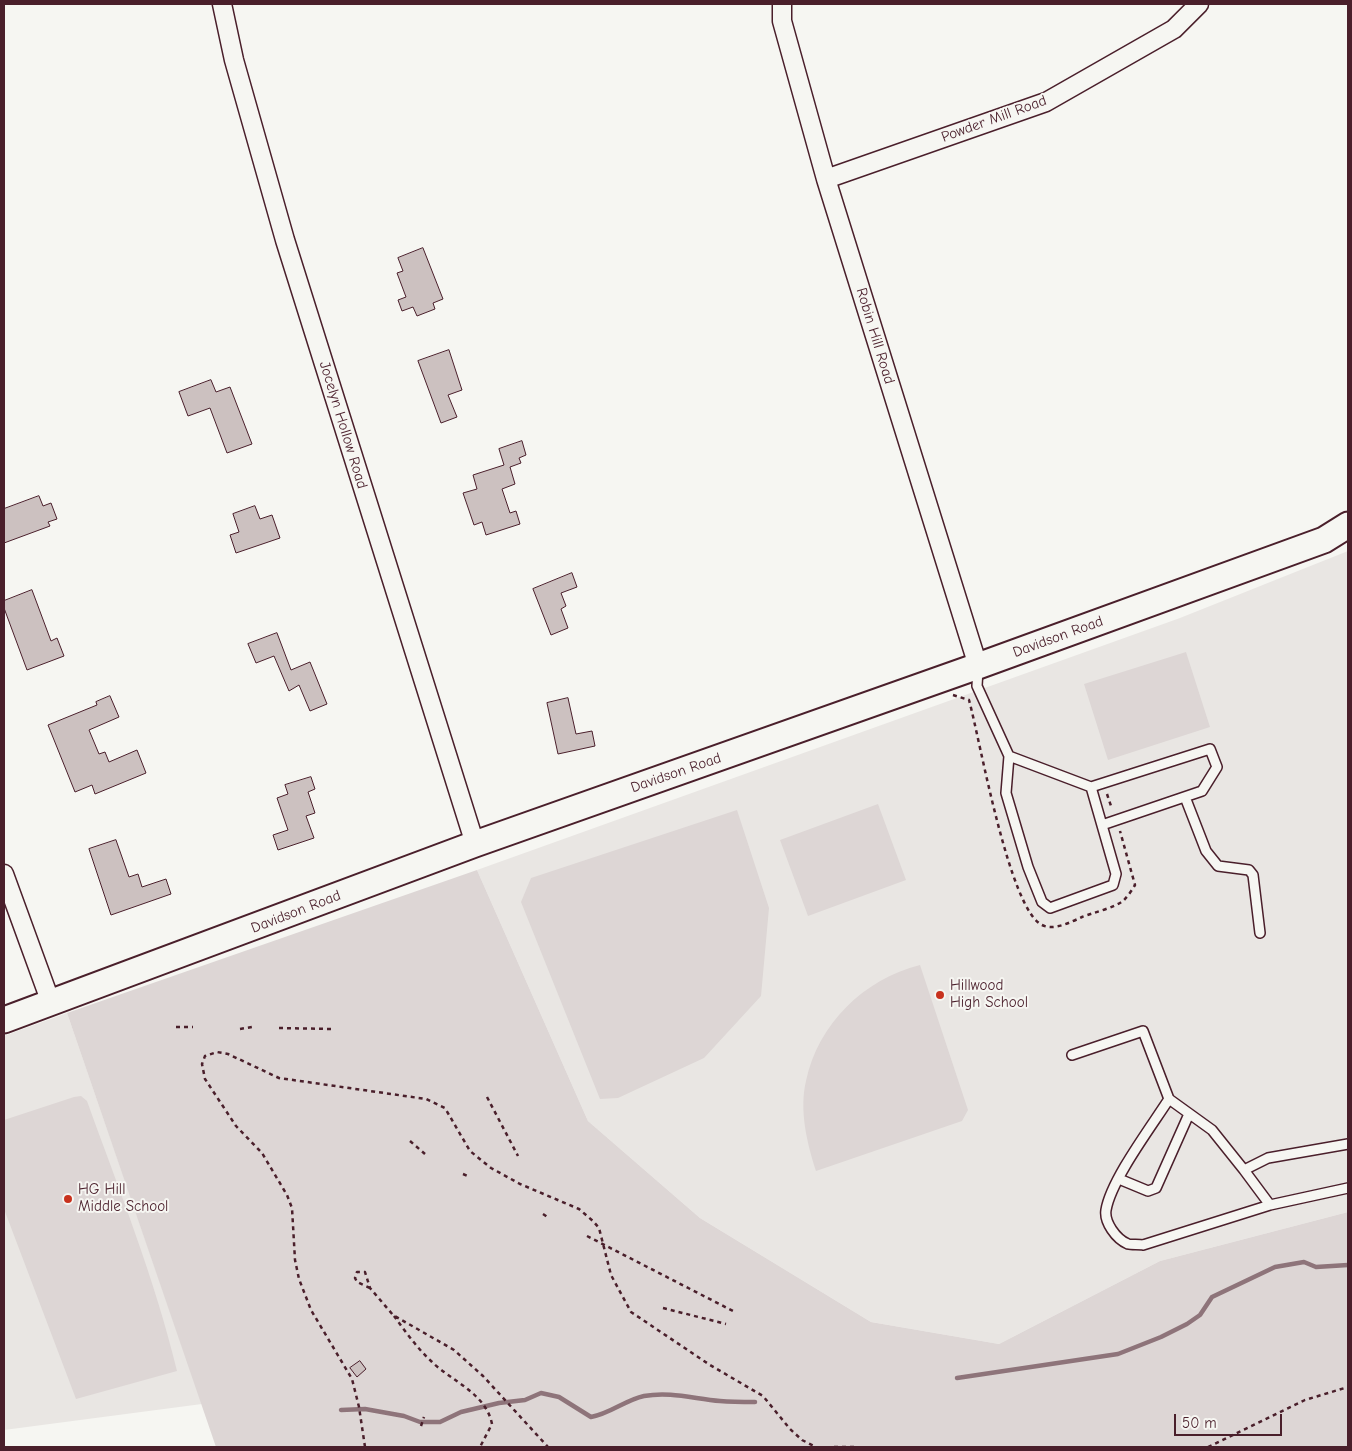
<!DOCTYPE html>
<style>
body{margin:0}
#map{position:relative;width:1352px;height:1451px;overflow:hidden;background:#f6f6f2;font-family:"Comic Neue",sans-serif}
canvas{display:block}
.frame{position:absolute;inset:0;border:5px solid #4a1f2b;pointer-events:none}
.scale{position:absolute;left:1174px;top:1414px;width:108px;height:22px;box-sizing:border-box;border:2px solid #4a1f2b;border-top:0;padding-left:6px;font-size:15px;line-height:18px;white-space:nowrap;color:#4a1f2b;-webkit-text-stroke:4px #f6f6f2;paint-order:stroke}
</style>
<div id="map">
<canvas width="1352" height="1451"></canvas>
<div class="frame"></div>
<div class="scale">50 m</div>
</div>
<script>
const c = document.querySelector('canvas').getContext('2d');
c.lineJoin = 'round';
function fill(path, color) {
  c.fillStyle = color;
  c.fill(path, 'evenodd');
}
function stroke(path, color, width, dash) {
  c.strokeStyle = color;
  c.lineWidth = width;
  c.lineCap = dash ? 'butt' : 'round';
  c.setLineDash(dash || []);
  c.stroke(path);
}
function write(font, color, halo, rows, align = 'center') {
  c.font = font + ' "Comic Neue",sans-serif';
  c.lineWidth = 4;
  c.setLineDash([]);
  c.textBaseline = 'middle';
  c.strokeStyle = halo;
  c.fillStyle = color;
  for (const [text, x, y, turn = 0] of rows) {
    c.save();
    c.translate(x, y);
    c.rotate((+turn || 0) * Math.PI / 180);
    c.textAlign = isNaN(turn) ? turn : align;
    if (halo) c.strokeText(text, 0, 0);
    c.fillText(text, 0, 0);
    c.restore();
  }
}
fill(new Path2D(`
 M1348 551V1212L1160 1261 999 1344 871 1322 700 1218 588 1121 477 870 1180 618Z
 M67 1013 202 1404 4 1430V1036Z`), '#e9e6e3');
fill(new Path2D(`
 M1186 652 1210 727 1108 760 1084 684Z
 M878 804 906 880 808 916 780 840Z
 M737 810 769 908 761 996 704 1058 618 1098 600 1099 521 902 531 878Z
 M477 870 588 1121 700 1218 871 1322 999 1344 1160 1261 1348 1212V1447H216L67 1013Z
 M920 965 968 1110 962 1121 816 1171C807 1143 799 1110 806 1081 818 1024 864 979 920 965Z
 M81 1096 87 1101C119 1190 155 1279 177 1371L76 1399 4 1209V1120L74 1097Z`), '#ddd6d5');
stroke(new Path2D(`
 M957 1378 1118 1354 1161 1337 1187 1324 1200 1315 1212 1297 1275 1267 1304 1262 1316 1267 1348 1265
 M341 1410 365 1409 404 1416 420 1422H440L461 1412 499 1403 525 1400 541 1393 559 1397 591 1417C610 1414 625 1400 644 1396 670 1391 695 1399 720 1401 732 1402 743 1402 755 1402`), '#8e747a', 4.5);
const building = new Path2D(`
 M423 248 443 299 433 303 435 309 417 316 413 307 402 311 398 300 406 297 397 273 403 271 398 258Z
 M449 350 462 390 448 395 457 417 441 423 418 361Z
 M211 380 216 392 230 387 252 444 227 453 210 408 188 416 179 392Z
 M522 441 526 455 519 458 521 463 510 467 515 484 502 489 510 513 516 511 520 524 486 535 482 522 474 525 463 493 477 489 473 475 504 465 499 449Z
 M39 496 43 506 51 503 57 519 48 522 50 526 4 543V509Z
 M255 506 260 519 272 515 280 538 236 553 230 535 239 532 233 514Z
 M572 573 577 587 561 593 566 606 561 609 568 628 551 635 533 589Z
 M32 590 51 641 57 638 64 656 27 670 4 608V601Z
 M277 633 291 670 310 662 327 704 310 711 299 685 289 691 274 656 256 663 248 644Z
 M110 696 119 717 89 730 99 754 105 752 109 762 137 750 146 773 95 794 92 785 75 792 48 725 97 705 96 702Z
 M568 698 576 734 592 731 595 746 558 754 547 703Z
 M311 777 315 789 308 792 315 813 306 816 314 838 278 850 273 835 288 830 277 798 288 794 285 785Z
 M116 840 129 877 138 874 142 887 166 879 171 894 111 915 89 849Z
 M360 1361 366 1369 357 1377 350 1368Z`);
fill(building, '#ccc1c0');
stroke(building, '#4a1f2b', 1);
const lane = new Path2D(`
 M978 669 977 686 1009 756 1006 793 1028 867 1042 902 1050 908 1113 885 1116 874 1091 787 1009 756
 M1091 787 1210 749 1217 767 1202 791 1102 825
 M1185 797 1206 851 1218 866 1249 870 1253 875 1260 933
 M1072 1055 1143 1031 1169 1099 1212 1130 1244 1170 1268 1158 1348 1144
 M1169 1099C1151 1127 1111 1180 1106 1210 1104 1222 1116 1239 1128 1244 1132 1245 1139 1244 1143 1245L1270 1205
 M1244 1170 1270 1205 1348 1188
 M1119 1179 1148 1191 1156 1188 1189 1114`);
const street = new Path2D(`
 M222 4 234 60 285 240 475 844
 M782 4V21L826 179 978 666
 M826 179 1046 102 1174 29 1199 4
 M4 874 51 1003`);
const secondary = new Path2D(`
 M4 1020 475 844 978 666 1324 540 1348 525`);
stroke(lane, '#4a1f2b', 12);
stroke(street, '#4a1f2b', 21);
stroke(secondary, '#4a1f2b', 29);
stroke(new Path2D(`
 M953 695 969 700C980 740 1009 909 1042 925 1054 931 1071 922 1082 917 1092 913 1117 907 1124 900 1128 896 1132 890 1135 885L1120 831
 M1107 794 1112 809
 M176 1027H193
 M279 1028 331 1029
 M240 1029 252 1027
 M487 1097 518 1156
 M410 1141 425 1154
 M463 1174 470 1177
 M543 1214 549 1218
 M587 1236 733 1311
 M370 1288 357 1282 355 1278 357 1272H365L370 1288 393 1315 454 1350 483 1376 548 1447
 M663 1308 726 1324
 M394 1316C405 1331 417 1348 431 1361 451 1381 486 1393 492 1424L480 1447
 M421 1426 424 1417
 M365 1447 359 1407 352 1379 311 1310 299 1279 295 1260 292 1208 287 1195 262 1153 236 1126 205 1079 202 1064 205 1056 217 1052 228 1054 279 1078 426 1099 445 1108 470 1151 491 1168 520 1184 579 1209 593 1221 599 1228 611 1275 631 1312 710 1365 763 1396 790 1429 802 1440 816 1447
 M834 1447H855
 M1208 1447 1305 1400 1348 1387`), '#4a1f2b', 2.5, [4, 4]);
stroke(lane, '#f6f6f2', 9);
stroke(street, '#f6f6f2', 18);
stroke(secondary, '#f6f6f2', 25);
for (const [x, y, r, color] of [
 [940,995,5,"#c8321e"],
 [68,1199,5,"#c8321e"]
]) {
  const dot = new Path2D();
  dot.arc(x, y, r, 0, 2 * Math.PI);
  c.fillStyle = color;
  c.fill(dot);
  stroke(dot, '#f6f6f2', 2);
}
write('15px', '#4a1f2b', '#f6f6f2', [
 ["Powder Mill Road",994,119,-20],
 ["Robin Hill Road",875,336,73],
 ["Jocelyn Hollow Road",343,425,73],
 ["Davidson Road",1058,637,-20],
 ["Davidson Road",676,773,-19],
 ["Davidson Road",296,912,-21]
]);
write('15px', '#4a1f2b', '#f6f6f2', [
 ["Hillwood",950,986],
 ["High School",950,1003],
 ["HG Hill",78,1190],
 ["Middle School",78,1207]
], 'left');
</script>
